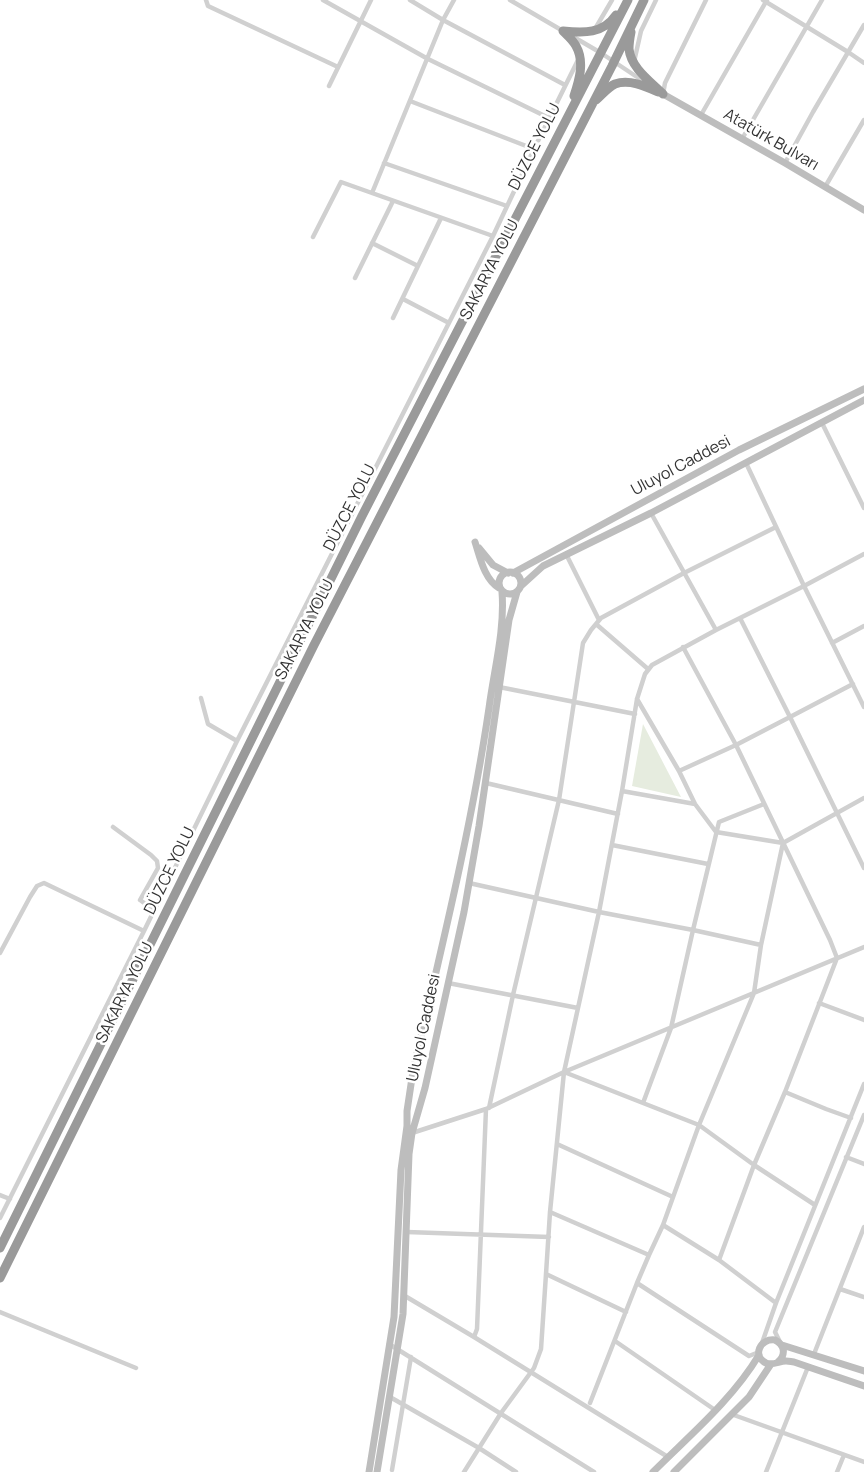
<!DOCTYPE html>
<meta charset="utf-8">
<style>
body{margin:0}
canvas{display:block;background:#fff}
</style>
<canvas width="864" height="1472"></canvas>
<script>
const c = document.querySelector('canvas').getContext('2d');
c.lineJoin = 'round';
function fill(path, color) {
  c.fillStyle = color;
  c.fill(path, 'evenodd');
}
function stroke(path, color, width, dash) {
  c.strokeStyle = color;
  c.lineWidth = width;
  c.lineCap = dash ? 'butt' : 'round';
  c.setLineDash(dash || []);
  c.stroke(path);
}
function write(font, color, halo, rows, align = 'center') {
  c.font = font + ' Manrope,sans-serif';
  c.lineWidth = 5;
  c.setLineDash([]);
  c.textBaseline = 'middle';
  c.strokeStyle = halo;
  c.fillStyle = color;
  for (const [text, x, y, turn = 0] of rows) {
    c.save();
    c.translate(x, y);
    c.rotate((+turn || 0) * Math.PI / 180);
    c.textAlign = isNaN(turn) ? turn : align;
    if (halo) c.strokeText(text, 0, 0);
    c.fillText(text, 0, 0);
    c.restore();
  }
}
fill(new Path2D(`
 M643 724 681 797 632 786Z`), '#e6ecdf');
stroke(new Path2D(`
 M206 0 208 6 338 67
 M323 0 428 59 549 118
 M410 0 443 20 565 85
 M510 0 563 31
 M763 0 848 52 864 63
 M595 29 612 0
 M572 36 601 53 646 83
 M634 62 641 31 656 0
 M329 86 371 0
 M663 94 665 83 706 0
 M410 101 534 149
 M701 115 767 0
 M742 139 822 0
 M384 163 507 206
 M785 163 813 112 864 25
 M825 187 864 120
 M372 193 443 20 454 0
 M313 237 341 182 493 236
 M372 243 418 266
 M355 278 393 201
 M403 299 449 323
 M393 318 441 218
 M822 423 864 508
 M746 463 804 586 864 707
 M651 513 716 630
 M566 554 599 620
 M596 624 648 669
 M832 643 864 626
 M683 647 736 745 830 940 837 958 785 1092 754 1165 719 1260
 M853 684 790 717 864 868
 M499 687 635 714
 M201 698 208 724 237 741
 M637 699 679 771 736 745 790 717 740 618
 M679 771 695 804 716 832 783 843 864 798
 M486 783 618 814
 M622 791 695 804
 M113 827 151 855 157 861 158 868 140 900 154 910
 M612 845 708 864
 M469 883 599 912 693 930 761 945
 M0 953 30 897 37 886 44 883 144 931
 M448 983 578 1008
 M819 1003 864 1020
 M564 1072 699 1125 754 1165 815 1205
 M785 1092 826 1109 851 1118
 M643 1103 671 1028 693 930 719 822 764 804
 M489 1108 513 995 559 800 583 643 591 630 601 618 684 573 776 527
 M411 1135 412 1133 486 1109 564 1072 864 947
 M557 1144 673 1197
 M846 1157 864 1164
 M0 1195 10 1199
 M550 1212 649 1255 637 1283 590 1403
 M0 1218 144 931 237 741 493 236 534 149 578 60
 M663 1225 719 1260 776 1303
 M407 1232 549 1237
 M649 1255 663 1225 699 1125 754 993 761 945 783 843
 M637 1283 749 1356 759 1352
 M840 1289 864 1297
 M405 1296 474 1337 668 1457
 M0 1312 136 1368
 M626 1312 546 1274 550 1212 564 1072 599 912 622 791 637 699 645 674 652 665 716 630 804 586 864 554
 M474 1337 477 1329 486 1109
 M615 1341 715 1410
 M780 1342 775 1332 864 1115
 M762 1343 776 1303 864 1084
 M389 1344 594 1472
 M814 1354 864 1227
 M390 1397 479 1448 516 1472
 M731 1414 864 1462
 M392 1470 411 1357
 M464 1472 501 1413 534 1368 541 1349 546 1274
 M766 1472 808 1367
 M837 1472 844 1455`), '#d0d0d0', 4.5);
stroke(new Path2D(`
 M663 94 785 163 864 210
 M475 542C480 557 484 579 499 588
 M479 548 493 565 508 573
 M499 583a11 11 0 1 1 22 0a11 11 0 1 1-22 0Z
 M513 573 739 450 864 389
 M521 586 543 566 651 513 864 400
 M782 1345 864 1371
 M778 1362C786 1355 785 1345 775 1340 760 1338 752 1356 766 1363 773 1366 779 1361 786 1361 787 1361 794 1362 794 1362L864 1386
 M369 1472 394 1317 401 1170 407 1126V1111L413 1071C441 950 471 830 489 708 494 670 505 630 502 592
 M377 1472 403 1314 409 1154 412 1133 425 1088 464 912 479 826 509 620 517 592
 M653 1472C690 1435 732 1400 759 1355
 M674 1472 749 1397 771 1364`), '#bdbdbd', 7);
stroke(new Path2D(`
 M563 31C567 35 573 40 576 46 585 62 579 81 574 96
 M563 31C584 33 603 34 616 15
 M631 32C630 37 629 44 629 49 631 68 650 81 663 94
 M596 100C602 95 608 87 615 84 629 79 645 86 658 92
 M0 1248 362 516 628 0
 M0 1278 314 645 612 66 644 0`), '#9a9a9a', 9);
write('16px', '#333', '#fff', [
 ["Atatürk Bulvarı",771,140,30],
 ["DÜZCE YOLU",535,147,-63],
 ["SAKARYA YOLU",490,270,-63],
 ["Uluyol Caddesi",681,466,-28],
 ["DÜZCE YOLU",350,508,-63],
 ["SAKARYA YOLU",305,630,-63],
 ["DÜZCE YOLU",170,871,-64],
 ["SAKARYA YOLU",125,993,-64],
 ["Uluyol Caddesi",424,1028,-78]
]);
</script>
